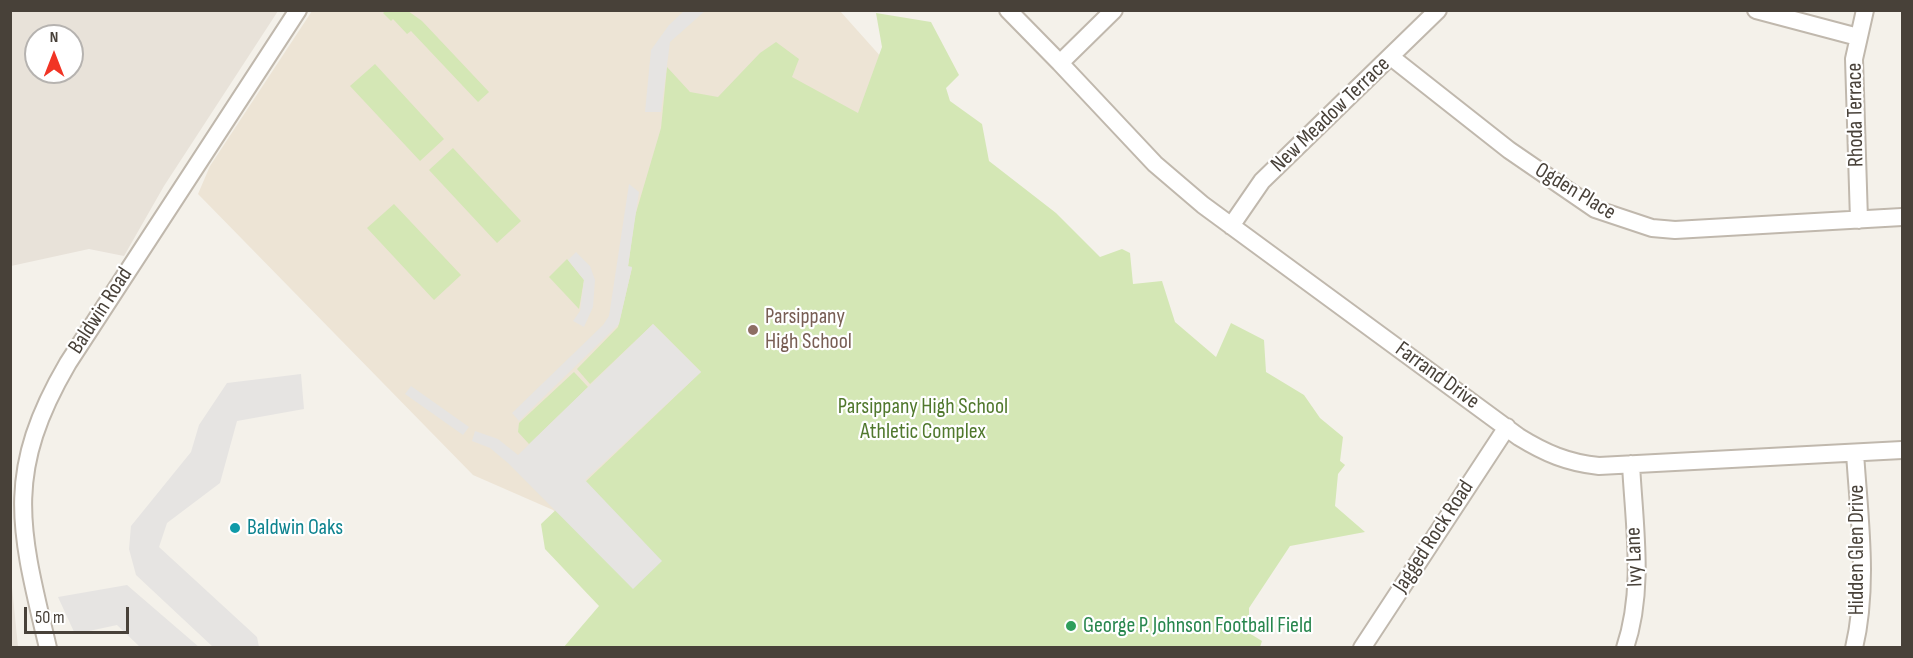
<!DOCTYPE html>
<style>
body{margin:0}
#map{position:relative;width:1913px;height:658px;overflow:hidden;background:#f4f1ea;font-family:"Sofia Sans Condensed",sans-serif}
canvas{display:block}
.frame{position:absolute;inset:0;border:12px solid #484139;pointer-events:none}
.north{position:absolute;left:24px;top:24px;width:60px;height:60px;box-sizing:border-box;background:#fff;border:2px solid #b6b3b0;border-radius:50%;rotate:0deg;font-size:16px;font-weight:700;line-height:24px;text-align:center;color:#484139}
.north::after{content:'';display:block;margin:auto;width:21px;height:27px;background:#f13425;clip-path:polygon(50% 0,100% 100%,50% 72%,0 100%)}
.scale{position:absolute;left:24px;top:607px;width:105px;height:27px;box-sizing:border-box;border:3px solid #484139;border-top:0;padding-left:8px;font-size:18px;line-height:21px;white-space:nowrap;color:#484139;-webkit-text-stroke:4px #fff;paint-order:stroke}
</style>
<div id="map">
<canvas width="1913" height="658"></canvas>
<div class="frame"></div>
<div class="north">N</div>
<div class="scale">50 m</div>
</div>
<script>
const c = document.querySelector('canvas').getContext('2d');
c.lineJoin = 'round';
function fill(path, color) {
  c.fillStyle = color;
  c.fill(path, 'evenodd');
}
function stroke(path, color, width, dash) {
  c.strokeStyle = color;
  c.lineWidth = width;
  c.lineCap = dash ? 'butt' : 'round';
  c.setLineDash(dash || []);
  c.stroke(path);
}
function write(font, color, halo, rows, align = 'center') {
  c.font = font + ' "Sofia Sans Condensed",sans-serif';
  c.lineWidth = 4.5;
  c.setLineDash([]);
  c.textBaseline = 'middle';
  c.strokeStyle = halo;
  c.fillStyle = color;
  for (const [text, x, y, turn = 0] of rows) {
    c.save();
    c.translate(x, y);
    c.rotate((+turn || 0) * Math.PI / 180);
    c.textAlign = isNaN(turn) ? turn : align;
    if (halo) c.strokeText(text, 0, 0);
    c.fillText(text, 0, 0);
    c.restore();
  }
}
fill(new Path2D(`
 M10 11H278L164 186 124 256 89 249 11 266ZM36 36H72V72H36Z
 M10 577H11L18 647H11Z`), '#e8e2d9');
fill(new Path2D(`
 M312 11H840L1001 191 1345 465 641 597 553 510 473 475 198 194 210 166Z`), '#ede4d5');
fill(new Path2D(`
 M386 11H408L422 21 489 92 478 102 411 31 407 34 393 19 391 21 383 13Z
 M876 13 931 22 959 75 946 88 950 101 982 124 989 161 1056 213 1100 257 1122 249 1130 253 1133 284 1162 281 1175 322 1216 357 1231 323 1264 340 1266 372 1304 395 1320 418 1343 437 1340 461 1345 465 1338 474 1335 506 1365 532 1290 546 1249 608V633L1262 641 1260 647 563 648 599 606 545 549 541 524 701 372 653 324 590 384 577 369 618 327 632 268 628 267 635 216 661 128 667 67 690 92 718 97 760 53 776 42 799 59 792 77 858 113 882 47Z
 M375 64 444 139 420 161 350 86Z
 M453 148 521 221 497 243 429 170Z
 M394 204 461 275 434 300 367 228Z
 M567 259 584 280 579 309 549 277Z
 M574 372 588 387 529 444 518 432 519 423Z`), '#d4e7b5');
fill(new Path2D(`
 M684 11H705L670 42 661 112H645L651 50 669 25Z
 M629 184 639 192 628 266 632 267 619 324 519 421 512 413 603 325 609 316Z
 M576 252 590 266 595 280 593 307 584 327 573 321 580 311 584 280 568 260Z
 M653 324 701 372 585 480 662 561 633 589 508 463 490 448 472 441 475 431 498 439 518 455Z
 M301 374 304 409 237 421 220 483 167 523 159 547 257 637 259 647H213L136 575 129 549 131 526 191 452 199 425 227 383Z
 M411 386 469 427 463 435 405 394Z
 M127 585 199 647H140L117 625 75 634 58 597Z`), '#e6e4e2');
const minor = new Path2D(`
 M1008 10 1060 63 1114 10
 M1756 10 1858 37
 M1391 57 1509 150 1595 209 1652 228 1675 230 1902 217
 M1060 63 1155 164 1203 205 1519 437C1545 453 1568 463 1599 466L1902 450
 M1859 220 1854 59 1865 10
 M1231 226 1262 181 1438 10
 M48 648C20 530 3 474 68 363L298 10
 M1362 648 1507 427
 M1625 648C1645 589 1634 525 1631 464
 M1854 648C1869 585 1859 516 1855 453`);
stroke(minor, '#c0b8ad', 20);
stroke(minor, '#fff', 16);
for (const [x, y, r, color] of [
 [753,330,6,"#8d6e63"],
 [235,528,6,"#0f9aa8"],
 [1071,626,6,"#2e9e5b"]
]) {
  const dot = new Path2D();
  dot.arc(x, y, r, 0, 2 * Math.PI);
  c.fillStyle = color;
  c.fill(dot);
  stroke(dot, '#fff', 2);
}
write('22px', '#484139', '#fff', [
 ["New Meadow Terrace",1331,115,-44],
 ["Rhoda Terrace",1856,115,-91],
 ["Ogden Place",1575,192,31],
 ["Baldwin Road",101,311,-57],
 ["Farrand Drive",1437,376,36],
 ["Jagged Rock Road",1434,537,-57],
 ["Hidden Glen Drive",1857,550,-90],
 ["Ivy Lane",1635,557,-92]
]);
write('22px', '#785e54', '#fff', [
 ["Parsippany",765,317],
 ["High School",765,342]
], 'left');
write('22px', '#50782d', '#fff', [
 ["Parsippany High School",923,407],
 ["Athletic Complex",923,432]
]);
write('22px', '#0d838f', '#fff', [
 ["Baldwin Oaks",247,528]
], 'left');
write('22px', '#27864d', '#fff', [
 ["George P. Johnson Football Field",1083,626]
], 'left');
</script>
